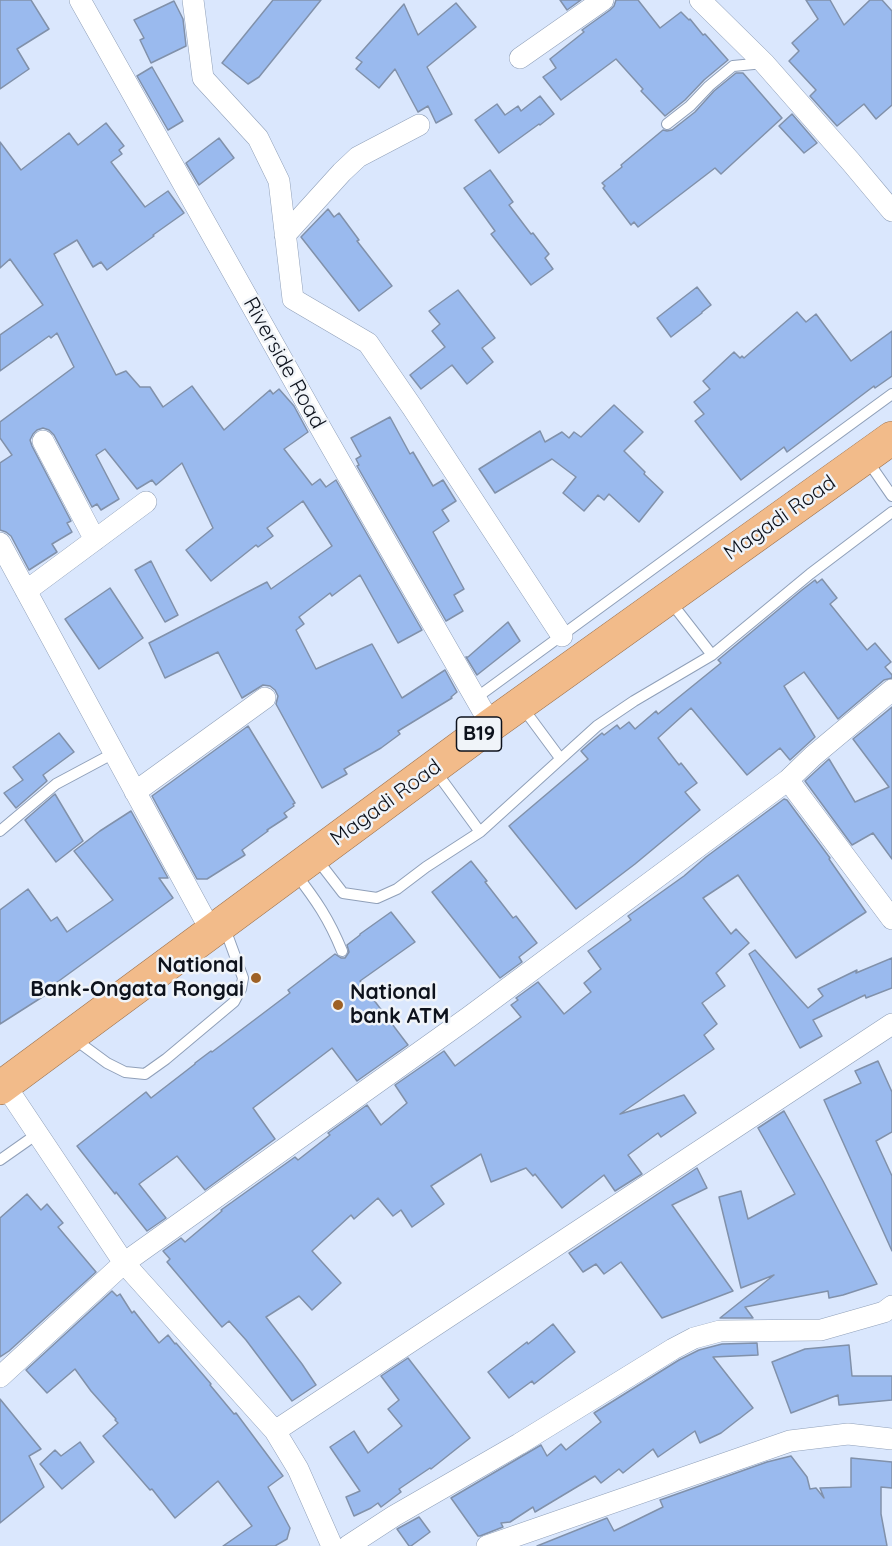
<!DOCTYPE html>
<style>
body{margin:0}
canvas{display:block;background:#dae7fd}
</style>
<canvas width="892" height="1546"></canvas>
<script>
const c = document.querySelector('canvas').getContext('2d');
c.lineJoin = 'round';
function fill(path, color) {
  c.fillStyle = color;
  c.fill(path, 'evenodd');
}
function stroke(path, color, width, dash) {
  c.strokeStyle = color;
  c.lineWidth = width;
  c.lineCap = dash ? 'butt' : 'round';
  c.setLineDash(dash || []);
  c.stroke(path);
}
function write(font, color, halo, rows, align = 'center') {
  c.font = font + ' Quicksand,sans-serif';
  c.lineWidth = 5;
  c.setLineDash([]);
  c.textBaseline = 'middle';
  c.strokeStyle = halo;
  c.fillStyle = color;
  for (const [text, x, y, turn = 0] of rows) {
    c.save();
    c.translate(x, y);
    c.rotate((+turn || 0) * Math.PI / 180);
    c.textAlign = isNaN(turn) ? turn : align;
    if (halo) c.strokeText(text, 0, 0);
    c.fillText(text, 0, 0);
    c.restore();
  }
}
const building = new Path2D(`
 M0 0H31L49 29 17 49 29 69 0 89Z
 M273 0H321L259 77 248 84 222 63Z
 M560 0H581L567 10Z
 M616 0H638L660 28 681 12 689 20 690 19 703 35 705 34 728 60 704 80 685 100 665 116 641 91 643 89 616 59 561 100 543 77 556 68 550 59 584 32 582 30 610 10 614 6Z
 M806 0H830L844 25 870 0H882L892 11V105L876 119 864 104 837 126 810 96 816 90 789 61 799 51 792 43 818 19Z
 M174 1 183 19 186 46 151 63 140 40 144 38 134 20Z
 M456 3 476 27 427 67 452 114 436 123 428 106 418 112 395 69 379 88 356 69 362 62 356 58 404 4 418 35Z
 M152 67 183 121 168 130 137 76Z
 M736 73H743L782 118 721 174 715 168 638 227 634 222 631 225 603 188 605 186 602 183 622 167 621 165 663 130 667 131 672 130 695 112 714 91Z
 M540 96 554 114 540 125 539 124 499 153 475 120 497 104 505 115 518 106 521 111Z
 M792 114 817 143 804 153 779 126Z
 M106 123 124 146 119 150 122 154 111 162 145 207 168 191 184 213 153 235 154 236 107 270 101 262 93 267 77 240 54 254 116 375 126 371 140 387H150L163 407 192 386 224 430 270 390 273 394 279 389 294 406 308 432 284 449 312 485 320 479 326 487 336 480 422 630 398 643 360 575 332 596 330 593 299 617 304 624 296 630 316 669 372 644 402 698 445 670 457 692 451 697 452 698 398 731 400 734 381 748 344 769 347 774 322 788 276 704 278 696 275 690 270 686 263 685 242 698 218 652 165 678 149 643 267 582 271 589 332 546 303 501 267 528 273 536 258 547 256 545 211 581 186 550 213 528 182 463 156 485 152 480 137 489 105 449 96 455 119 499 101 510 97 504 92 507 54 435 49 430 43 428 37 430 33 434 30 440 32 446 71 521 67 523 72 532 52 544 57 552 29 570 11 536 6 532 0 530V463L12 455 0 438V422L74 367 57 333 51 338 49 336 0 371V335L43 305 10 259 0 268V142L21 170 69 133 78 145Z
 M219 138 234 158 199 185 186 163Z
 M490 170 513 202 509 205 531 234 533 233 549 254 545 258 553 269 531 285 491 234 495 231 464 188Z
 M328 209 334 217 339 213 359 240 357 241 392 286 359 311 301 237Z
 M697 287 711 305 702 312V313L671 337 657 318Z
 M458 290 495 338 482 348 493 362 467 384 452 365 421 389 410 375 445 347 432 331 440 324 429 311Z
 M797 312 806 322 816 314 851 361 892 331V376L875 388 874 386 787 452 784 447 741 480 695 421 704 414 694 402 710 389 703 381 734 352 740 358 742 356 744 358Z
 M614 405 643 432 624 451 645 472 644 474 663 492 639 522 609 494 604 500 598 495 584 511 563 493 576 477 552 459 495 493 479 469 540 431 545 442 562 432 569 438 574 432 581 437Z
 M390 417 410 454 413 452 433 486 443 480 456 501 442 510 449 521 433 532 464 589 454 595 463 611 446 621 357 466 359 465 356 459 361 456 351 438Z
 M151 561 178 615 165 622 135 570Z
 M822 579 837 598 830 604 867 650 875 643 891 662 885 667 892 675V678L884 680 838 719 804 672 784 686 815 737 790 760 780 748 747 775 691 708 658 738 679 765 681 763 697 783 685 792 700 810 635 864 576 909 509 826 588 759 581 751 590 743 602 733 604 735 617 725 620 729 629 722 635 729 656 711 658 714 721 663 718 660 802 590 815 580 817 583Z
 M110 588 143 638 99 669 65 619Z
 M508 622 520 641 477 675 466 657H468Z
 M892 707V859L873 833 852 845 805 781 829 759 855 802 889 787 853 739Z
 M248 726 295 803 293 804 294 806 284 813 287 817 267 830 268 831 242 850 245 855 207 879H197L152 796Z
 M59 733 74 752 43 775 47 781 16 808 4 793 23 780 13 767Z
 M55 794 83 841 56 862 25 820Z
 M784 799 787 800 830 858 829 859 866 912 796 958 738 875 703 898 731 934 736 929 749 943 716 973 725 986 702 1003 717 1024 704 1035 714 1049 620 1114 684 1095 696 1113 661 1137 658 1133 628 1155 642 1174 615 1191 604 1175 562 1208 535 1174 533 1176 526 1168 491 1182 481 1154 431 1186 444 1204 412 1227 401 1210 393 1216 378 1198 354 1219 351 1215 312 1251 341 1283 312 1310 299 1296 266 1317 302 1364 316 1385 292 1401 246 1340 229 1321 222 1327 167 1262 170 1259 163 1251 181 1238 185 1242 222 1211 221 1210 295 1157 298 1160 330 1135 328 1133 367 1105 381 1125 407 1103 395 1085 444 1051 455 1066 521 1017 511 1005 518 1000 516 998 538 982 564 1014 591 992 584 983 601 969 588 951 631 920 628 916 684 876 706 857Z
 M131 811 168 878H159L173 898 56 983 58 987 0 1024V910L28 889 51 921 57 917 67 932 113 900 74 851 100 831Z
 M471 861 487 881 485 882 513 918 516 916 537 943 519 957 522 962 500 978 432 892Z
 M391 912 415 942 360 981 368 990 367 991 408 1045 357 1081 332 1048 253 1108 275 1139 205 1190 177 1156 139 1184 166 1218 147 1231 116 1192 115 1194 77 1146 146 1092 151 1098 195 1064V1063L211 1051 212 1052 290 993 288 990 335 954 341 958H345L349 952 347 945 360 935V934Z
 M755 950 808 1008 823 996 818 989 857 970 856 973 892 958V988L866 998 865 995 813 1020 822 1036 800 1048 749 954Z
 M878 1061 892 1092V1132L876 1141 892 1176V1251L824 1100 861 1083 855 1071Z
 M784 1111 823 1181 877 1284 843 1295 829 1298 828 1291 745 1307 753 1318H720L774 1275 741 1288 719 1197 741 1191 748 1219 795 1194 758 1128Z
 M697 1168 707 1188 672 1205 733 1291 662 1318 621 1262 604 1274 596 1264 583 1272 569 1253Z
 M27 1194 41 1210 47 1204 63 1223 58 1227 96 1272 9 1351 0 1357V1218Z
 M112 1291 117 1296 120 1294 132 1313 134 1311 159 1343 168 1335 175 1344 176 1343 211 1384 210 1385 234 1414 236 1413 283 1476 268 1487 290 1528 287 1539 275 1546H223L252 1526 218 1481 175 1518 152 1489 150 1490 103 1436 118 1423 115 1420 116 1419 91 1391 75 1369 47 1393 26 1370Z
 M553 1324 575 1352 534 1384 532 1381 509 1398 488 1372 527 1342 528 1344Z
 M757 1343 758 1355 713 1357 753 1408 721 1433 700 1443 695 1431 658 1457 653 1449 623 1473 619 1469 601 1483 595 1476 535 1512 533 1507 510 1522 501 1523 503 1527 480 1536H478L451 1498 541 1445 547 1456 561 1444 566 1450 601 1422 594 1413 679 1360 699 1350 722 1344Z
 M849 1345 852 1376H892V1400L839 1405 838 1395 791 1413 772 1362 805 1349Z
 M408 1358 470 1438 431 1469 430 1468 399 1489 401 1492 381 1507 378 1503 371 1508 354 1516 346 1497 360 1491 330 1447 354 1431 368 1453 402 1426 388 1409 399 1400 381 1376Z
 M0 1399 41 1449 29 1456 44 1487 0 1523Z
 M80 1442 94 1462 62 1489 40 1464 55 1450 61 1456Z
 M791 1456 807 1477 810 1489 816 1488 824 1498 820 1488 851 1487V1458L892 1462V1488L881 1487V1514L887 1546H537L607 1518 614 1531 663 1507 660 1500 767 1462Z
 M419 1517 430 1532 411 1546H409L397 1529Z`);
fill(building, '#9abaee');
stroke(building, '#8191aa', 1.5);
const service = new Path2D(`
 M667 124 690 106 709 86 733 66 764 63
 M867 460 892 496
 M670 601 712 655
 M476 698 892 394
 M523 708 560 758
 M434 769 480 832
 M0 831 56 784 114 753
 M316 858 343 893 377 898 397 889 426 867 480 832 597 726 634 701 712 655 810 574 892 512
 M295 873C316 900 329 919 342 951
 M73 1038 107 1063 125 1072 145 1074 166 1059 234 1002 241 989 243 978 224 926
 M0 1160 37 1134`);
const minor = new Path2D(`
 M80 0 324 434 491 725
 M193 0 203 78 258 138 279 181 293 299 368 343 412 407 562 636
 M700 0 764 63 851 162 892 211
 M520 58 603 0
 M285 235 342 172 358 157 419 125
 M43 441 95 540
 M0 543 211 931
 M26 591 146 502
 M788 780 892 919
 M135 792 265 698
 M5 1085 124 1263 275 1431 298 1469 332 1546
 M0 1377 124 1263 469 1017 788 780 813 756 892 690
 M275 1431 892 1024
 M348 1546 394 1516 519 1444 673 1349 694 1338 720 1331 821 1330 884 1312 892 1306
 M487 1546 790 1441 848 1434 892 1439`);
const trunk = new Path2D(`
 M0 1088 491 725 892 438`);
stroke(service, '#90a0b9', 12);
stroke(minor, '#90a0b9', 22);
stroke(trunk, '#9f7551', 34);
stroke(service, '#fff', 10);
stroke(minor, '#fff', 21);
stroke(trunk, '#f2bb8a', 33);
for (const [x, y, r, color] of [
 [256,978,6,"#9e6125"],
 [338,1005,6,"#9e6125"]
]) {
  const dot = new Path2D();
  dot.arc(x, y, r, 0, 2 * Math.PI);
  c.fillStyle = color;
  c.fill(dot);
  stroke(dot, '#f0f4f9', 2);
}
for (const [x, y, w] of [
 [479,734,45]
]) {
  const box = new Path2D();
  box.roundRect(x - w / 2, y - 17, w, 34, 4.5);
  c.fillStyle = '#f0f4f9';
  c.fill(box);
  stroke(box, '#0d121c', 1.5);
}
write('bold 20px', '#0d121c', null, [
 ["B19",479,734]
]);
write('21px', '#0d121c', '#f0f4f9', [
 ["Riverside Road",284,363,61],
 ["Magadi Road",780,518,-35],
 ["Magadi Road",386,803,-36]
]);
write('bold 21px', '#0d121c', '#f0f4f9', [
 ["National",244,966],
 ["Bank-Ongata Rongai",244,990],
 ["National",350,993,"left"],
 ["bank ATM",350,1017,"left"]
], 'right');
</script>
